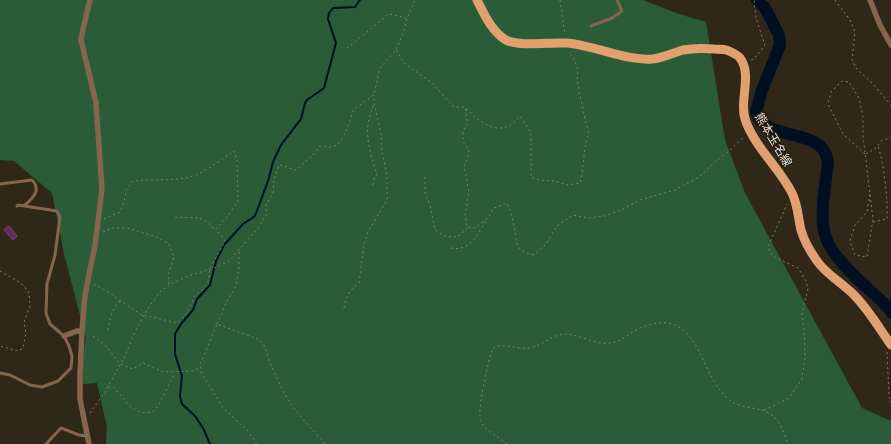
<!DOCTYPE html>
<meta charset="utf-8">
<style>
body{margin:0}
canvas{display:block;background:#2f2819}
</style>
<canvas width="891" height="444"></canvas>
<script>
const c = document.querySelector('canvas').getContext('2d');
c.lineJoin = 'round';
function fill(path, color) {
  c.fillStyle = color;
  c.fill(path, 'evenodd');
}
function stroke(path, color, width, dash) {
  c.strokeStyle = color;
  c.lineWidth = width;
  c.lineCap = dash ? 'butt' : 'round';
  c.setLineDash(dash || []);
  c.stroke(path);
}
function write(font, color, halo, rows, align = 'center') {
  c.font = font + ' "Noto Sans","Noto Sans JP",sans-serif';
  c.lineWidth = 3;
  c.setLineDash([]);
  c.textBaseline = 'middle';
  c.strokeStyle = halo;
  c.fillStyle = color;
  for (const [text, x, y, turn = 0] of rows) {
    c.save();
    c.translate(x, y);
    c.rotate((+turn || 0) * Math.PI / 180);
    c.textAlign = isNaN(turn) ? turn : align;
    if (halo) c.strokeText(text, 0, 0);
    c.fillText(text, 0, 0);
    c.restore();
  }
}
fill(new Path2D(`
 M0 0H643L679 14 706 22 725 140 745 193 862 408 891 421V444H106L107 427 97 383 83 384V355L86 338 64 254 52 193 14 161 0 160Z`), '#295c37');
stroke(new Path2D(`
 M210 444 203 428 195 416 182 404 180 396 182 376 175 354V334L181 324 193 310 197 299 210 285 216 261 224 245 243 224 255 216 268 181 273 162 281 145 301 119 305 103 307 100 324 88 336 43 328 19 329 13 333 8 355 7 360 0`), '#000f21', 2);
stroke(new Path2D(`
 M757 0 765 8 779 35 780 45 762 90 756 112C767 144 823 125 828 162 826 183 819 215 825 235 832 260 868 288 887 306L891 312`), '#000f21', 12);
const building = new Path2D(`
 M9 226 17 236 13 240 4 230Z`);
fill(building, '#672966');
stroke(building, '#645563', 1);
stroke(new Path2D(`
 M560 0 565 35
 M835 0 850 20 855 32 852 60 856 68 873 84 891 105
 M347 48 389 14 406 18
 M396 50 404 63 431 82 454 107C457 107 461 107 464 107 467 109 471 113 474 116 489 129 506 135 520 116L531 133V177L539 180 555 181 567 185 580 183C585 167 582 150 589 134L585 119 577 80 578 70 575 61 569 51
 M751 60 754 59 765 45 756 18 754 2 755 0
 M466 109V116L468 123 463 131V142L468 148 469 154 464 166 469 192 465 215 467 227 475 228 488 218 494 208 507 203C510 210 512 217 514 225 518 242 512 250 534 255L546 244 557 226 573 215 588 218 605 216 623 209 640 200 675 190 699 177 715 162 729 151 744 137
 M865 154 843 134 828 104 831 92 842 81 849 82 859 98 863 117V136L873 219 867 257 855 255 850 241 855 225 867 212 870 194
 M866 154 876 148 882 140 891 138
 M425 177V193L430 205 435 230 445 236 457 237 468 228
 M373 185 374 179 377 174C372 159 366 141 368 125 369 117 372 110 374 103
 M104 219 120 212 124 203 126 190 133 181C150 179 168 181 185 178 203 175 219 161 234 151L237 160 238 201 228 216 215 230C201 213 195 219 175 217
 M873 222 887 219C888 200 884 164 878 146
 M103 232 113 228H127L157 237 169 244 174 257 168 276 169 285
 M451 248C470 252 478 234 486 220
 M0 271 21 283 29 293 30 306 24 322 26 333 23 348 18 351 0 346
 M94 284 111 294 143 316H148L177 323 185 316 195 296 202 290 208 282 210 269 225 241 222 236 216 231
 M344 308C346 296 349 291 359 283L364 245 368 232 387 200V175L382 152 381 134 374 103V95
 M217 324 226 303 236 286 239 268V250
 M108 330C110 318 112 308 120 301
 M93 336 107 347 120 364 133 369 143 363 163 372 192 371 200 368
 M887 352 889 396 891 403
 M108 387H113C121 394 129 409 140 412 144 413 149 412 153 412L159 404 175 373
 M764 410 789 398 802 379 805 357 804 329 802 313 808 289 806 281 798 268 772 256 768 247 787 204
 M90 413 105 392 126 354 134 334 146 311 160 292 169 285 188 276 217 267 229 261 258 228 267 214 266 205 273 193 274 180 279 165C285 165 291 170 297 170L306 161 312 156 320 146 330 147 335 146 339 143 346 132 353 111 357 107 370 98 374 94 380 68 396 50 404 31 407 18 415 0
 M256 444V442L248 431 223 408 202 374 200 365 217 324 258 339C266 345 267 354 270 363 275 374 280 386 286 396 296 414 312 428 325 444
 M507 444C499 437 486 431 481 422 476 414 489 357 493 348 503 342 518 350 529 348 542 346 552 334 566 334 581 335 595 345 610 343 620 342 626 336 634 331 641 327 649 325 657 323 662 323 668 322 672 324 699 333 704 372 721 391 724 395 728 399 732 402 746 410 766 406 776 419 782 426 785 436 788 444`), '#827c70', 1, [2, 3]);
stroke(new Path2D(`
 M591 26 612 18 622 11 617 0
 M0 184 32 180C42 190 32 199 24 206
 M0 373 10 375 30 385 42 387 58 381 71 368 72 356 69 346 64 336 50 324 46 313 47 284 55 255 60 217 57 211 18 205 17 206
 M46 444 61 428 79 435 87 436`), '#85654e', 3);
stroke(new Path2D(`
 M870 0 880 25 891 45
 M82 331 85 295 95 245 102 189 96 103 81 40 83 29 90 0
 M64 336 77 331H82L80 374V399L89 444`), '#85654e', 5.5);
stroke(new Path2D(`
 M477 0C484 14 492 32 506 40 519 47 550 42 566 43 594 45 626 61 652 59 662 58 673 53 683 50 693 48 703 48 714 49 719 49 725 49 729 51 733 53 738 55 740 58 753 75 738 102 746 122 756 148 780 169 792 193 798 205 798 218 801 230 804 241 810 251 817 261 826 274 842 283 854 295 869 310 879 328 891 345`), '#e29f70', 9);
write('12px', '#e1dcd3', '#251e0f', [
 ["熊本玉名線",773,140,59]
]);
</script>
